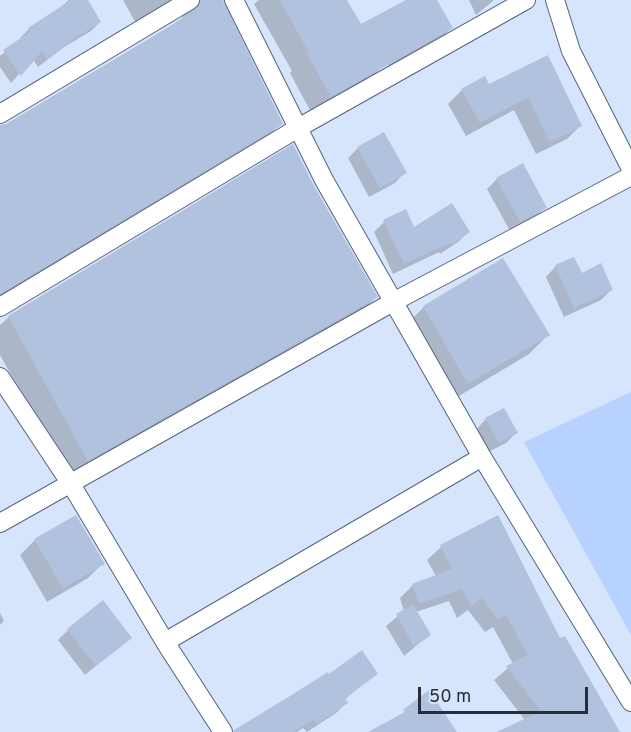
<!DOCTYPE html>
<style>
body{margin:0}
#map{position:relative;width:631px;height:732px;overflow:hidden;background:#d6e4fc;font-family:Overpass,sans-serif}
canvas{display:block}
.scale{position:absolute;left:418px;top:687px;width:170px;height:27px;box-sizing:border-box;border:3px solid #272e39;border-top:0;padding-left:8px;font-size:18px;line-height:21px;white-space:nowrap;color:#272e39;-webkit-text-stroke:4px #d6e4fc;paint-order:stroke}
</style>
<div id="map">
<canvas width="631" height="732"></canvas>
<div class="scale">50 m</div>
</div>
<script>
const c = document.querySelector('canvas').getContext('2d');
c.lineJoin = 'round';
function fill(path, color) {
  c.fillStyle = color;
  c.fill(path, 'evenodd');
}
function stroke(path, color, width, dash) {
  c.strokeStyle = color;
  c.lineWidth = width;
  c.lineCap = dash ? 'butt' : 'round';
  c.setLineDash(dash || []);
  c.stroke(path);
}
fill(new Path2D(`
 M631 392V635L524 442Z`), '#b7d2fe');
fill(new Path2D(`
 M69 0H87L100 22 91 31 64 47 38 67 33 59 11 83 0 67V56L21 40 20 38 29 29 56 11Z
 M123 0H222L281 123 263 142 0 301V126L6 125 183 19 181 12 137 25Z
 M259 0H346L383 66 365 84 312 114 290 73 292 71 254 4Z
 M409 0H436L451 28 432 47 391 70 371 29Z
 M469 0H494L476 15Z
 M547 57 581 125 567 139 536 154 514 110 466 136 448 104 462 90 484 78 489 86Z
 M358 148 405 172 395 183 369 197 348 158Z
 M497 179 545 207 535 218 510 231 487 189Z
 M313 186 376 297 357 316 69 479 0 355V325L9 317Z
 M384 222 414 229 468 232 458 242 440 254 439 252 393 274 374 232Z
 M556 266 611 290 601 300 564 317 546 277Z
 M424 307 548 335 529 354 449 402 405 326Z
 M486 419 516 433 506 443 488 452 476 430Z
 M497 518 560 640 618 732H500L525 720 494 680 513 664 493 627 485 632 468 610 457 618 449 601 416 612 429 635 404 656 386 626 404 611 400 598 413 585 436 576 427 560 441 547Z
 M35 540 103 563 88 578 47 602 20 555Z
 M0 613 4 621 0 625Z
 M68 630 130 637 85 675 58 640Z
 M376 673 344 700 346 703 336 713 307 732 303 728 297 732H238L329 676Z`), '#0003');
fill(new Path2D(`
 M71 0H88L101 22 75 38 47 60 42 51 21 76 3 50 30 32 28 28Z
 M201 0H223L283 124 0 294V125L6 124 167 28 196 9Z
 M280 0H347L361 24 406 0H437L453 28 331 97 307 54 309 53Z
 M548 55 582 126 550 142 528 97 480 123 461 89 485 76 489 84Z
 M384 132 407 173 380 188 357 147Z
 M293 144 314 186 378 297 88 461 8 316Z
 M523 163 547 208 520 222 496 178Z
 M452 203 470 232 451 245 450 243 404 264 383 220 406 209 414 227Z
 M574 257 582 273 601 263 613 290 574 308 555 265Z
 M503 258 550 335 468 384 423 306Z
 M504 408 518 433 499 443 485 418Z
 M76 515 105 564 63 588 34 539Z
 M498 515 560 638 565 636 620 732H497L541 711 506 666 528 655 506 615 498 619 482 598 471 606 462 589 419 604 412 584 452 569 440 545Z
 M103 600 132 638 96 666 67 629Z
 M413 604 431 635 414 647 396 614Z
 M362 650 378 674 345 698 348 703 317 724 314 719 293 732H234V730L290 696 328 672 329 674Z
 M429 690 457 732H368L405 712 403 710Z`), '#b0c2de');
const street = new Path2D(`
 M234 0 324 180 482 457 631 702
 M555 0 571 51 631 169
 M0 114 190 0
 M0 307 298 128 526 0
 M0 377 71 484 165 642 223 732
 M0 523 393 302 631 176
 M165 642 482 457`);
stroke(street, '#55647d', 20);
stroke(street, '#fff', 18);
</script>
